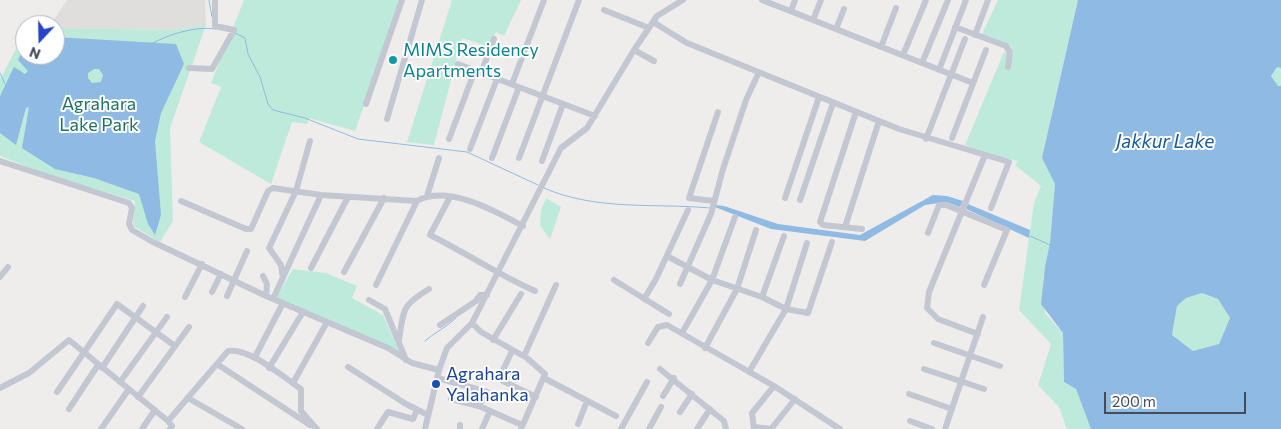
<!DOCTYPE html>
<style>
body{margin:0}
#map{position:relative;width:1281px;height:429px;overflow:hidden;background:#efedec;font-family:Commissioner,sans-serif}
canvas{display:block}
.north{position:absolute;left:15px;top:15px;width:50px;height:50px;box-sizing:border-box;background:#fff;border:1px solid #b5b7bc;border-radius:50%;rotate:201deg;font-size:14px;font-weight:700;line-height:20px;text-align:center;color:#464b58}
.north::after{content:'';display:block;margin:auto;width:18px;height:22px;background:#2842cd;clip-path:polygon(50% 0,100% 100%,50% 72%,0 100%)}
.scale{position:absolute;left:1104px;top:392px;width:142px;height:22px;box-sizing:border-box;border:2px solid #464b58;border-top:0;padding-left:6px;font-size:15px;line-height:18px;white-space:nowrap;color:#464b58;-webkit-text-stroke:4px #fff;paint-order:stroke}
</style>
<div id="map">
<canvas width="1281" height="429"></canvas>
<div class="north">N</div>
<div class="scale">200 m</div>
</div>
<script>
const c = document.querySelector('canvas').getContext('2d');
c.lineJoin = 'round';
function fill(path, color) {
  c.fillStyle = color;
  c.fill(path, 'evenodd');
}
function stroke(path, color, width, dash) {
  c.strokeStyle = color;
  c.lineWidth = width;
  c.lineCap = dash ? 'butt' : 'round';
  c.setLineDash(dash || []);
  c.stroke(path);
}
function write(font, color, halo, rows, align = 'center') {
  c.font = font + ' Commissioner,sans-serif';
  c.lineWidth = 4;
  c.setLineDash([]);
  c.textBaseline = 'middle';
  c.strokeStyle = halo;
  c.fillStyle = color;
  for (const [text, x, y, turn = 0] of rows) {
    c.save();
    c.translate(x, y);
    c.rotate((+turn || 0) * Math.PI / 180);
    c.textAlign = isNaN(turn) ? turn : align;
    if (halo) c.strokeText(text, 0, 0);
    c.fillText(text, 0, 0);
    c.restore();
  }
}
fill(new Path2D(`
 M67 0H205L206 25 174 30 55 28V25H50Z`), '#e0dedd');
fill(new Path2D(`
 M244 0H401L355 131 309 118 307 124 292 122 271 184 199 142 221 87 211 83Z
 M452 0H521L504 36 496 32 489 47 462 38 434 145 407 142Z
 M998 0H1078L1050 124 1045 163 1055 184 1050 243 1043 280 1045 313 1063 333 1064 382 1076 389 1091 429H1067L1059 407 1038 385 1051 344 1019 310 1034 203 1041 186 1015 165 1018 161 988 154 965 145 1004 52 1014 55 1011 46 982 34Z
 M206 25 170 128 173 221 160 242 133 226 135 201 49 175 0 156V79L25 32V55H55V28L174 30Z
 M1277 67 1281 68V86H1278L1271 76Z
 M546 198 561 207 550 239 540 226 541 210Z
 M293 269 326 273 357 286 352 298 383 315 400 353 276 298Z
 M1202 293 1218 299 1230 318 1219 344 1193 351 1172 335 1177 306 1186 298Z`), '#bdeadb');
fill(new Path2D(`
 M1078 0H1281V68L1277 67 1271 76 1278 86H1281V429H1091L1076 389 1064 382 1063 333 1041 304 1045 267 1050 243 1055 184 1042 158ZM1202 293 1218 299 1230 318 1219 344 1193 351 1172 335 1177 306 1186 298Z
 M55 37 176 44 184 64 161 113 155 141 161 215 155 235 148 224 139 194 94 178 55 169 22 148 29 107 26 108 16 145 0 133V96L14 67 25 74 28 71 18 60 25 44V55H55ZM94 69H99L103 75 101 82 92 83 88 78V73Z
 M933 195 947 196 963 201 960 207 946 202 925 205 865 241 771 229 715 207V205L724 206 778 224 860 235Z
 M968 204 1030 230 1029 238 966 209Z`), '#8ebae3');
stroke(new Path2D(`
 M209 0 212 17
 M235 33 245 38 248 54 260 77 268 104 273 110 305 118 358 139 467 152 538 185
 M151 44C169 34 196 26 216 29
 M0 73 5 84
 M544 188C596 211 655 203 710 208
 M1030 236 1050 245
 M425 341C435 332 447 327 456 318`), '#8ebae3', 1);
stroke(new Path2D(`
 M762 0 973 83
 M604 10 649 28
 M791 11 795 0
 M813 20 821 0
 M653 22 687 43 899 129 1009 162 991 208
 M955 27 1006 46 1010 52 1008 67
 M836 29 844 9
 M975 35 988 0
 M881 47 896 8
 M634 50 654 61
 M903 55 926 0
 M922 63 948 0
 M458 64 595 116
 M189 68 212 69 234 30 215 26V0
 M939 70 966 0
 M481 73 494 39
 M512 84 544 0
 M366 104 402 0
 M856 112 820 222 823 225 862 229
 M387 119 422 0
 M952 138 986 50
 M449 139 475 70
 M926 139 965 39
 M470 149 497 79
 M492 158 519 87
 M519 158 579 0
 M0 161 129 203 132 208 129 224 132 230 151 241 266 296 388 348 412 363 439 370
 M542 161 563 104
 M427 196 439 158
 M450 197 430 235C466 253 499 275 535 291
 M785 198 819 97
 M800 200 833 103
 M181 201 246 229H251L268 191 273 188 321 195 417 201C448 184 495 211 523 226
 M714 201 689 198 718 112
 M845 227 879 121
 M928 233 939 205H946L1007 230 984 285
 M667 256 712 280 762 297 786 309 808 313 832 242
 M311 268 348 197
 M344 272 384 198
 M263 276 267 284 266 296
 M0 277 8 267
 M283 278 281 265 269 248 296 191 310 141
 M614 280 669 314
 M680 284 711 214 723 169 746 100 759 72
 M376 285 417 201
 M212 292 221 274
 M227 296 247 251
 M185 297 202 264
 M762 297 784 236
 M273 299 321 195
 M644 299 656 279 688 210
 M369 300 385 309 406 360
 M472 323 481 332 527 358 545 374 521 429
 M440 325 476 301 480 295H487
 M682 333 712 280 735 217
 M978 334 938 319 927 308 929 292 985 155
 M399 340C404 309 401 306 429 289
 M493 340 521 294
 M648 343 658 327 667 325 774 386 752 413 754 429
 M934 343 1000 366
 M705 348 737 289 756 230
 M524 356 556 285
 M255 357 283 303
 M217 364 310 425
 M348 367 406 404 428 415
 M102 368 143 306
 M269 368 303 312
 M660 369 724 421 726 429
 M924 369 984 389
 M503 370 512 351
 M749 372 786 309 807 243
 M438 378 487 392 479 406 522 425
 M544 378 616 416
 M503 381 536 397
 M120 382 167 317
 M293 383 327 322
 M774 386 840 429
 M0 388 29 373 69 340 168 421 172 426 170 429
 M57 392 117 304 175 346
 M909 394 952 409
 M663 396 674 378
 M138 397 189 327
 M188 398 242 429
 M451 399 479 406
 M69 409 98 365
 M680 412 692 394
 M168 421 228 351C249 347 283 377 301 389V411L317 429
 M910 421 932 429
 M578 424 587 401
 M755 427 771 429 795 399
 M101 429 129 389
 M142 429 155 410
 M377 429 388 412 413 419 417 410
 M425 429 439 370 447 348 472 323 561 148 587 128 634 50 657 16 683 0
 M460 429V425
 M482 429 490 411
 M621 429 647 382
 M649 429 661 407
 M697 429 710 409
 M945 429 983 317`), '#c3c7d2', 6);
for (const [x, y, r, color] of [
 [393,60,5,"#0f9aa8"],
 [436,384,5,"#1a4fb4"]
]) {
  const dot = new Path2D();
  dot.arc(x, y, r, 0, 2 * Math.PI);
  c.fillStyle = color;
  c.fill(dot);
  stroke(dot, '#fff', 2);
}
write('18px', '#0d838f', '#fff', [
 ["MIMS Residency",403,50],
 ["Apartments",403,71]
], 'left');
write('18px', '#1e725f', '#fff', [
 ["Agrahara",99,104],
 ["Lake Park",99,125]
]);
write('18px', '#164399', '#fff', [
 ["Agrahara",446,374],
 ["Yalahanka",446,395]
], 'left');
write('italic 19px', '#185a99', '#fff', [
 ["Jakkur Lake",1165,142]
]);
</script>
